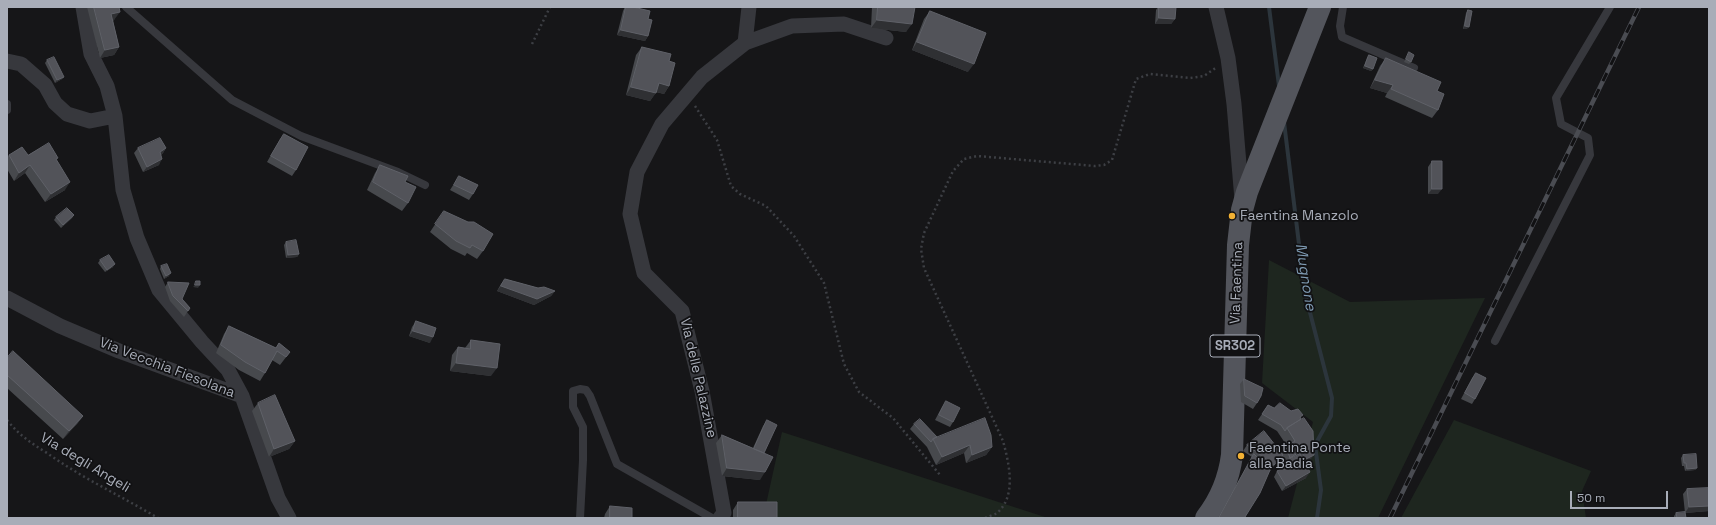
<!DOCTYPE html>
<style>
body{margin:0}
#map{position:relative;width:1716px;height:525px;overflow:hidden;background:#161618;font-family:"Space Grotesk",sans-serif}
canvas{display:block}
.frame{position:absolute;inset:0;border:8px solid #a8adb8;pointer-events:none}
.scale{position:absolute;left:1570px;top:491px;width:98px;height:18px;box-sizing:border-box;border:2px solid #a8adb8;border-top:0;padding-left:5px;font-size:12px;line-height:14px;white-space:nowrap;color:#a8adb8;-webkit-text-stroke:3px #111113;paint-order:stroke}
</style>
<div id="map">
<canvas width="1716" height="525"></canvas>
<div class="frame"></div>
<div class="scale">50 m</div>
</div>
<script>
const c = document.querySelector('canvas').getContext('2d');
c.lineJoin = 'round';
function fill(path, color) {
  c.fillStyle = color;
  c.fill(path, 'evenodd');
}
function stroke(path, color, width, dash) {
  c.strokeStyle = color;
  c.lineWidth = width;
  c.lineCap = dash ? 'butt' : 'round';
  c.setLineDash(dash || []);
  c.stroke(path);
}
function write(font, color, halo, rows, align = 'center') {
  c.font = font + ' "Space Grotesk",sans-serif';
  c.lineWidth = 3.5;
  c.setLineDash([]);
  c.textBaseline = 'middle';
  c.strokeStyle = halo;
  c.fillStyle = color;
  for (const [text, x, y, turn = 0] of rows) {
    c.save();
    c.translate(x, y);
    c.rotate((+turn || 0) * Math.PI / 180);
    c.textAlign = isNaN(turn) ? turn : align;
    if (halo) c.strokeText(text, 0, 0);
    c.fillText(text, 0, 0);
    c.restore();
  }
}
fill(new Path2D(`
 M1269 260 1350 302 1485 298 1378 518H1288L1313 422 1262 383Z
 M1454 420 1591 471 1582 491 1586 518H1401Z
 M782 432 1048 518H763Z`), '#1e261f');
stroke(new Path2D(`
 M1269 7 1279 86
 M1284 122 1305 293 1332 398 1331 416 1315 445 1321 490 1317 518`), '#2c353c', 4);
stroke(new Path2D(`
 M532 44 550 7
 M695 106 717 140 731 186 740 194 766 206 794 236 824 283 844 364 859 392 893 418 940 475
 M7 420C19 435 31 443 47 453 82 478 121 496 158 518
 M985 518C989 516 994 515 997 513 1017 496 1009 463 1003 441L924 268 921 249 924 233 953 171 964 159 977 156 1095 166 1104 165 1112 160 1136 79 1150 74 1190 78 1204 76 1217 67`), '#3d3f44', 2.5, [2, 3]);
stroke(new Path2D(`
 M126 7 232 100 301 136 398 172 425 185
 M1343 7 1340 26 1342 37 1414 68
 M7 104V110
 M1495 341 1590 155 1588 138 1561 124 1556 98 1610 7
 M580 518 583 460V427L573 407V391L580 389 586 390 590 396 617 464 712 518`), '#37383d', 8);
stroke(new Path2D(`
 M83 7 91 54 107 86 115 116 123 190 137 238 159 290 202 342 228 370 242 396 278 498 289 518
 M1216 7 1228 58 1234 104 1242 200
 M745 43 792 26 844 24 886 38
 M7 61 21 64 45 85 55 103 67 114 90 121 115 116
 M7 298 60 326 119 351 242 396
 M720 518 724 513 702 391 682 311 644 273 630 214 637 172 662 124 702 77 745 43 749 7`), '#37383d', 15);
stroke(new Path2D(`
 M1206 518C1221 499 1229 478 1232 455L1238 245 1242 210 1247 192 1320 7`), '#53555c', 22);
const rail = new Path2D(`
 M1390 518 1639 7`);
stroke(rail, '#4a4c52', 4.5);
stroke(rail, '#111113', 3, [9]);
fill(new Path2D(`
 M87 7H119L114 20 113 21 119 47 114 55 100 58Z
 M625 7H633L648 19V36L645 41 617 35 623 11Z
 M872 7H915L906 32 871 28Z
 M1158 7H1159L1175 19 1171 24H1155L1156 10Z
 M1468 10 1467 29H1463L1466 13Z
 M930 11 968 72 912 50 924 19Z
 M642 47 669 61V86L664 94 656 92 650 101 626 95 636 55Z
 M1409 52 1411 62 1409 64 1404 62Z
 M1369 55 1373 69 1371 71 1363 68 1367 58Z
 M1386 58 1437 91 1438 110 1432 118 1385 97 1387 93 1370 88 1380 66Z
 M47 60 64 77 62 79 55 83 45 63Z
 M284 134 296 170 292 176 267 162 280 139Z
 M138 148H166L163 153 161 155 159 165 143 172 134 153Z
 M9 155H28L56 160 65 190 45 202 25 173 14 181 7 169V158Z
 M1432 161 1438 194H1428V167Z
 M380 165 405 182 408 203 402 211 367 190 375 173Z
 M459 176 473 194 469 200 450 190Z
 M444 211 483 251 477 259 467 253 465 256 451 249 430 232Z
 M74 215 72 218 61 228 54 220 56 217Z
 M286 242 299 254 297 257 286 258 284 245Z
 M100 260 113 267 105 272 98 263Z
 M161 266 169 276 164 279 160 269Z
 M505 279 538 288 555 291 551 296 534 305 497 291 501 284Z
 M168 282 190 308 184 317 170 301 165 287Z
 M416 321 430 343 409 336 412 327Z
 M229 326 276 348 279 343 290 352 280 365 272 360 265 373 260 381 239 370 216 353 224 334Z
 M471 340 491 376 450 371 452 355 458 347 465 348Z
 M7 358 83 416 77 424 63 439 7 388Z
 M1476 373 1475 399 1472 404 1461 399 1472 378Z
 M1244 379 1257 403 1253 409 1241 402 1240 384Z
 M946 401 953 422 950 427 935 420 942 407Z
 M258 403 295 441 289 449 269 457 252 411Z
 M1268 405 1274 408 1291 411 1301 418 1308 463 1306 464V478L1282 491 1274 477 1277 471 1285 467 1281 457 1270 471V470L1245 517 1246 518H1218L1252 457 1243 451 1247 445 1282 453 1286 447 1287 446 1277 431 1258 420Z
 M767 420 764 453 760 480 722 476 716 443 722 435 753 448 763 426Z
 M914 424 937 437 992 447 986 455 966 463 964 453 936 465 927 447 910 429Z
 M1683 455 1697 468 1695 470 1685 471 1684 466H1682L1681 458Z
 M1709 488V511L1685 513 1683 494 1687 489Z
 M738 502 777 518H733V510Z
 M610 506 632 518H604L605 514Z
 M1676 513 1686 518H1674V516Z`), '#47494d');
fill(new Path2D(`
 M120 12 114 20 105 22 111 14Z
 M1159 18 1175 19 1171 24H1155Z
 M877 20 912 24 906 32 871 28Z
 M1465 26 1469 27 1467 29H1463Z
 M621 30 648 36 645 41 617 35Z
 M917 42 974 64 968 72 912 50Z
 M119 47 114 55 100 58 105 50Z
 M1365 66 1373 69 1371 71 1363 68Z
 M64 77 62 79 55 83 57 80Z
 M1375 80 1393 85 1387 93 1370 88Z
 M659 83 669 86 664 94 653 91Z
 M631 87 656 93 650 101 626 95Z
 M166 148 163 153 156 158 160 152Z
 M162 159 159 165 143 172 147 167Z
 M30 165 25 173 14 181 19 173Z
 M70 182 65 190 45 202 51 194Z
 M1432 189H1442L1438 194H1428Z
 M74 215 72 218 61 228 63 225Z
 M299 254 297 257 286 258 288 255Z
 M115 264 113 267 105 272 107 270Z
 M171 273 169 276 164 279 166 276Z
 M195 285H200L198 288 193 287Z
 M501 286 555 291 551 296 534 305 497 291Z
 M413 331 433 337 430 343 409 336Z
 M456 363 497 368 491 376 450 371Z
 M83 416 77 424 63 439 69 431Z
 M295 441 289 449 269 457 274 449Z
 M970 445 964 453 936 465 942 457Z
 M992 447 986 455 966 463 972 455Z
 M1301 451 1296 459 1288 460 1290 458Z
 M1314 455 1308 463 1300 467 1306 459Z
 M727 468 765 472 760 480 722 476Z
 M1697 468 1695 470 1685 471 1687 469Z
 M1310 472 1306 478 1282 491 1286 486Z
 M1709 506V511L1685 513 1689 507Z`), '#2f3033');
const building = new Path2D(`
 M94 7H119L120 12 111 14 119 47 105 50Z
 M626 7H633L650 11 648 19 652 20 648 36 621 30Z
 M878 7H915L912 24 877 20Z
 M1159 7H1176L1175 19 1159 18Z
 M1468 10 1472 11 1469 27 1465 26Z
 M930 11 986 33 974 64 917 42Z
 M642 47 671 54 669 61 675 63 669 86 659 83 656 93 631 87Z
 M1409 52 1414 55 1411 62 1406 59Z
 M1369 55 1377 58 1373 69 1365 66Z
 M54 57 64 77 57 80 47 60Z
 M1386 58 1441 82 1437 91 1444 94 1438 110 1391 89 1393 85 1375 80Z
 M284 134 308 147 296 170 271 156Z
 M160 138 166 148 160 152 162 159 147 167 138 148Z
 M49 143 58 158 56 159 70 182 51 194 30 165 19 173 9 155 22 147 28 155Z
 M1432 161H1442V189H1432Z
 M380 165 408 176 405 182 416 187 408 203 373 182Z
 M459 176 478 185 473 194 454 185Z
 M67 208 74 215 63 225 56 217Z
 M444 211 468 222H474L493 234 483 251 472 245 470 248 456 241 435 224Z
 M296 240 299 254 288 255 286 242Z
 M109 255 115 264 107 270 100 260Z
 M167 264 171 273 166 276 161 266Z
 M505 279 538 288 544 287 555 291 537 299 501 286Z
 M196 281H200V285H195Z
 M168 282 189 283 182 299 190 308 188 311 173 296Z
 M416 321 436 328 433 337 413 331Z
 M229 326 276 348 279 343 290 352 286 357 277 351 265 373 245 362 221 345Z
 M471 340 500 344 497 368 456 363 458 347 470 349Z
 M13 351 83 416 69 431 7 375V358Z
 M1476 373 1486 378 1475 399 1465 393Z
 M1244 379 1263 388 1261 396 1257 403 1245 396Z
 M275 395 295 441 274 449 258 403Z
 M946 401 960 408 953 422 939 415Z
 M1280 403 1291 411 1298 409 1303 415 1300 417 1301 419 1287 428 1285 431 1281 425 1262 414 1268 405 1274 408Z
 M985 418 991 435 992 447 972 455 970 445 942 457 933 439Z
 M1304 418 1313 431 1314 455 1306 459 1301 451 1290 458 1286 447 1295 441 1287 428Z
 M920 419 937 437 933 439 931 442 914 424Z
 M767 420 777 425 764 453 754 449Z
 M1264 431 1283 455 1274 465 1247 445Z
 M722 435 773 457 765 472 727 468Z
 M1254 454 1270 470 1260 493 1245 517 1246 518H1219Z
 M1300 454 1310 472 1286 486 1277 471 1290 464 1288 460Z
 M1696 454 1697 468 1687 469 1686 463H1684L1683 455Z
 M1709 488V506L1689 507 1687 489Z
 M738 502H777V518H738Z
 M610 506 632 508V518H610Z
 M1685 512 1686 518H1677L1676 513Z`);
fill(building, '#525359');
stroke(building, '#5f6168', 1);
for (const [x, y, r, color] of [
 [1232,216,4,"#f2b134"],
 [1241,456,4,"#f2b134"]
]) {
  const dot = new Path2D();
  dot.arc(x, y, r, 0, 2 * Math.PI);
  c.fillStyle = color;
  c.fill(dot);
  stroke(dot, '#111113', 1.5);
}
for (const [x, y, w] of [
 [1235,346,50]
]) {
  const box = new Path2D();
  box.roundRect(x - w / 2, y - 11, w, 22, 3);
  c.fillStyle = '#111113';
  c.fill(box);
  stroke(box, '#a8adb8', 1);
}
write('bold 13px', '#a8adb8', null, [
 ["SR302",1235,346]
]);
write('14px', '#a8adb8', '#111113', [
 ["Faentina Manzolo",1240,216],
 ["Faentina Ponte",1249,448],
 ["alla Badia",1249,464]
], 'left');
write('14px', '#a8adb8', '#111113', [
 ["Via Faentina",1237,283,-88],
 ["Via Vecchia Fiesolana",167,368,21],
 ["Via delle Palazzine",698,378,77],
 ["Via degli Angeli",85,463,31]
]);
write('italic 15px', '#7f9bb3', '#111113', [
 ["Mugnone",1305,277,81]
]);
</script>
